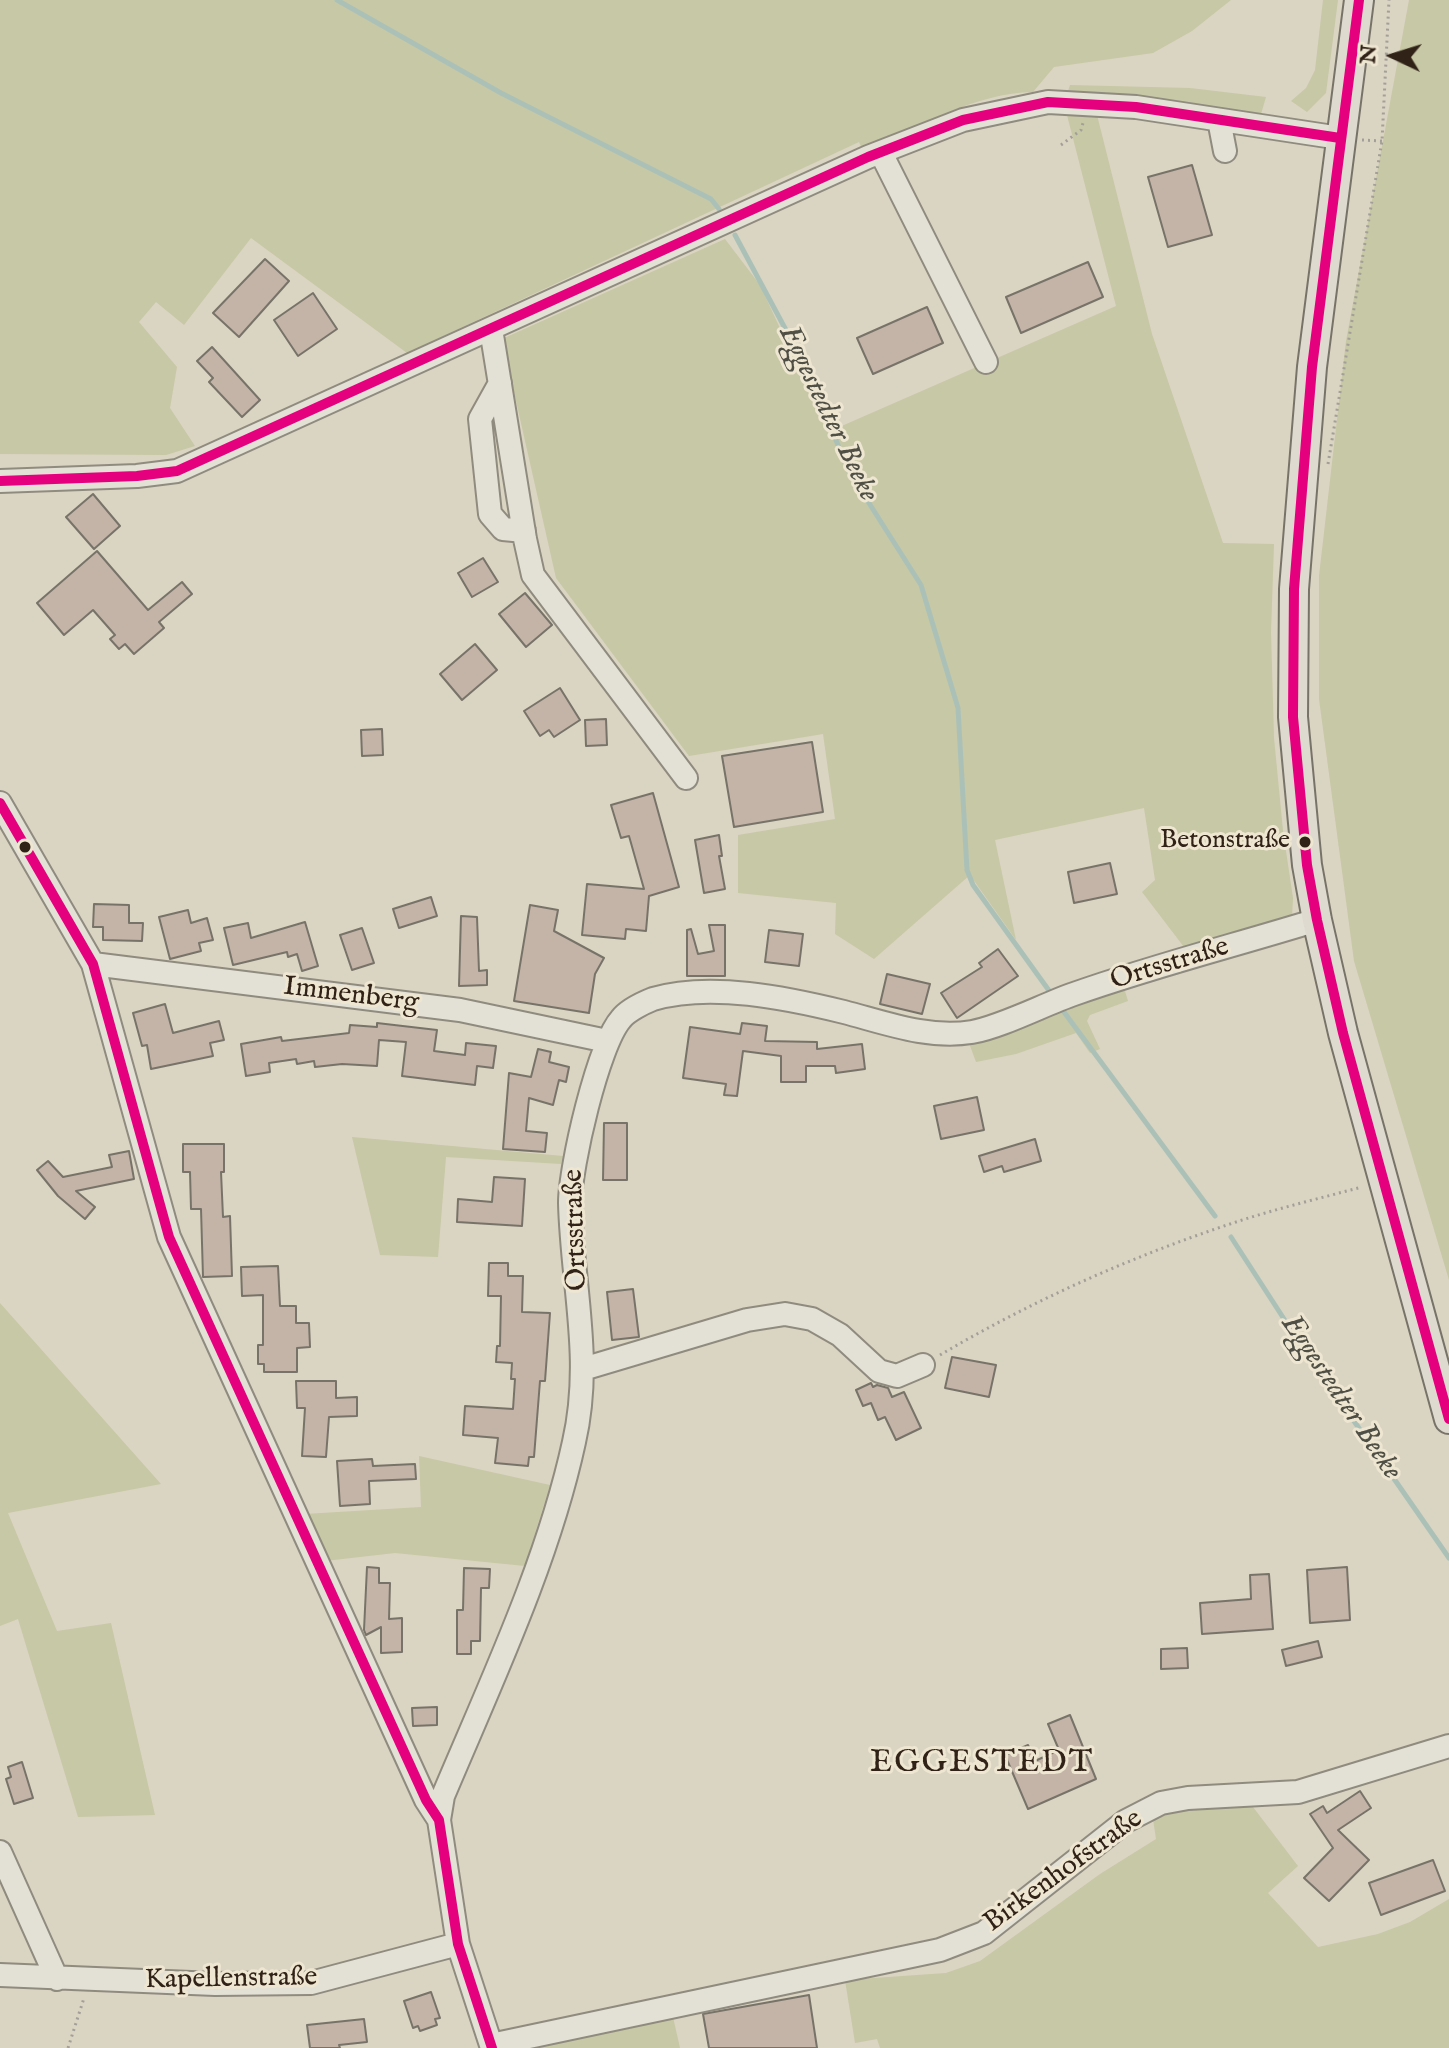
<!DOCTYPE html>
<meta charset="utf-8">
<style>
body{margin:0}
#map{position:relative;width:1449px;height:2048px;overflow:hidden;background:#dad4c2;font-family:"IM FELL English",serif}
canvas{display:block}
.north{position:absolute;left:1353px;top:16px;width:80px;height:80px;-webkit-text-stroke:6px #eee6d1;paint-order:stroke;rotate:274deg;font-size:22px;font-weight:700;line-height:32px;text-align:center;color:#302217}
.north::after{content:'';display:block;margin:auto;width:28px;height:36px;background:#302217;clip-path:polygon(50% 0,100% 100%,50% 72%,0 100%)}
</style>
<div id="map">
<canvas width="1449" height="2048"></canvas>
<div class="north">N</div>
</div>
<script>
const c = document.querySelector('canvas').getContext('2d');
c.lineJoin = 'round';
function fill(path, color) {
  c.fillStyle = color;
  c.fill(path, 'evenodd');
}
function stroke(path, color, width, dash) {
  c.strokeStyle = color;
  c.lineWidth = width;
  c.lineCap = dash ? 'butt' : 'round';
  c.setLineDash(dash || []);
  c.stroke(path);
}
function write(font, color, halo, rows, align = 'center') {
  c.font = font + ' "IM FELL English",serif';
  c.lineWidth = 6;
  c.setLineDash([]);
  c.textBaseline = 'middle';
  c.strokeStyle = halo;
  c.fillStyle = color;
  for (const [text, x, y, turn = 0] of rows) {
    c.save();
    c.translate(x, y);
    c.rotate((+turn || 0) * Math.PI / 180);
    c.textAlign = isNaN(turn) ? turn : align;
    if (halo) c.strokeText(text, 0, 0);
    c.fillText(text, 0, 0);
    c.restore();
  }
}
fill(new Path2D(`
 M0 0H1231L1192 31 1153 53 1054 67 1033 92C977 92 914 129 863 151L859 142 407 353 251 238 184 325 156 302 139 322 177 367 170 408 195 446 166 455 0 454Z
 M1323 0H1338L1326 93 1307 112 1291 101 1306 88 1315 70Z
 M1409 0H1449V1280L1354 961 1319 699V576L1346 341Z
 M1070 85 1190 88 1266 97 1261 114 1135 96 1067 94Z
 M1067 115H1097L1152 334 1223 543 1274 544 1271 632 1274 738 1283 831 1293 898 1292 917 1187 951 1142 892 1155 880 1144 808 995 840 1016 940 970 875 874 959 835 934 836 903 738 893V835L835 819 823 734 689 756 556 578 502 339 725 239 760 285 828 432 1116 306Z
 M1124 988 1128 1001 1090 1015 1087 1021 1100 1049 1090 1053 1076 1033 1016 1054 976 1062 969 1043Z
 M352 1137 563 1156 561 1164 446 1157 438 1257 380 1255Z
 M0 1303 161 1484 8 1513 57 1631 111 1623 155 1815 78 1817 18 1619 0 1626Z
 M419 1456 550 1485 525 1566 395 1553 325 1561 305 1514 421 1507Z
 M1191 1807H1253L1298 1866 1268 1893 1318 1947 1378 1934 1410 1922 1449 1899V2048H880L877 2039 855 2043 845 1980 946 1973 980 1961 1100 1874 1156 1839 1153 1819Z
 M673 2017 680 2048H532Z`), '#c7c8a5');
stroke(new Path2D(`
 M337 0 501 93 711 199 719 209
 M735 235 809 373 848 470 921 585 958 708 967 870 973 885 1050 992
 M1061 1008 1215 1216
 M1231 1237 1295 1336 1449 1558`), '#abc1b8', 5);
const building = new Path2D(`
 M1192 165 1212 235 1168 247 1148 177Z
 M265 259 289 281 239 337 213 313Z
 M1088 262 1103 297 1021 333 1006 297Z
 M313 293 337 329 298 356 274 320Z
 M927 307 943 343 873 374 857 338Z
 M212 347 260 400 242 417 209 382 213 378 197 361Z
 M93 494 120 526 94 549 66 517Z
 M97 551 148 610 182 582 192 594 159 622 164 628 134 654 125 644 119 649 110 639 115 635 93 610 64 635 37 603Z
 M483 558 498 582 472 597 458 573Z
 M525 593 552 625 526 647 499 614Z
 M475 644 497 670 462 700 440 674Z
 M560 688 580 720 554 737 549 730 540 736 524 711Z
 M606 719 607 745 586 746 585 720Z
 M382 729 383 755 362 756 361 730Z
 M812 742 823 812 734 827 722 756Z
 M653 793 679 887 649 896 646 931 626 929 625 939 582 935 587 884 644 889 629 836 621 838 611 805Z
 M719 835 722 856H719L725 889 704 893 695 840Z
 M1110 863 1117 894 1074 903 1068 872Z
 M431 897 437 916 399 928 393 909Z
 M94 904 129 905V923H143L142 941 103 940V927H93Z
 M530 905 558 910 554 931 604 958 595 974 589 1013 514 1001Z
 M188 910 191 923 207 918 213 940 199 943 201 951 170 959 159 917Z
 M461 916 477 917 479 971 487 970V985L459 986Z
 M305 922 318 966 302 971 297 954 288 957 287 952 233 965 224 928 248 923 251 938Z
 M709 925H725V976H687V930L691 929 698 954 714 951Z
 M362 928 374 963 352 970 340 935Z
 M769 930 803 934 799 966 765 962Z
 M998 949 1018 976 957 1018 941 993 982 967 979 963Z
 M887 974 930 984 922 1014 880 1004Z
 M165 1004 173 1033 219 1021 224 1040 210 1043 213 1056 151 1069 147 1045 142 1046 133 1013Z
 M377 1023 437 1030 434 1051 465 1055 466 1043 496 1046 493 1068 477 1066 475 1085 402 1076 406 1042 379 1040 377 1066 342 1064 315 1067 314 1061 297 1064 296 1059 269 1063 270 1072 246 1076 241 1044 281 1037 282 1041 349 1033 350 1025 377 1027Z
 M742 1023 767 1026 765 1041 817 1042V1049L862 1044 865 1069 836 1073 835 1066H806V1082H781V1056L743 1051 737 1096 724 1095 726 1084 683 1078 690 1027 740 1034Z
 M538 1049 551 1052 549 1062 569 1067 566 1082 559 1080 553 1105 529 1098 526 1131 547 1133 545 1152 503 1149 509 1073 531 1077Z
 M977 1097 984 1130 941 1139 934 1106Z
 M604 1123H627V1180H603Z
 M1035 1139 1041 1161 1004 1172 1002 1166 984 1172 979 1156Z
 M183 1144H224V1172H221L223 1217 230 1216 232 1276 203 1277 201 1209H191L190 1172H183Z
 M129 1151 134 1179 76 1191 95 1207 85 1219 58 1196 37 1170 48 1161 63 1177 112 1167 109 1155Z
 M494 1177 525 1179 522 1226 457 1222 458 1199 492 1202Z
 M489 1263H508V1276H523L522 1312 550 1313 545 1381H540L534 1457H529L528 1466 495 1463 498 1438 463 1435 465 1406 513 1409 515 1379H511L512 1363 496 1362 497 1346H500L501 1296H488Z
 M278 1266 280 1306H296V1323H309L310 1347 297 1348V1372H264V1364H258V1345H263V1295L242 1296 241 1267Z
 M633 1289 639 1337 612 1340 607 1292Z
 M952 1357 996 1365 989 1397 945 1388Z
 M296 1381H336V1398L357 1397V1416L329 1417 326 1457 302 1456 305 1408H297Z
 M871 1383 873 1387 877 1385 888 1388 892 1397 904 1392 921 1428 896 1440 885 1417 878 1420 871 1403 863 1406 856 1390Z
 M372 1459 373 1466 415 1464 416 1479 369 1481 370 1504 340 1506 337 1461Z
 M367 1567 379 1568V1583H390L389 1619 402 1618V1652L381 1653V1627L366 1635 364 1630Z
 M1347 1567 1350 1620 1310 1623 1307 1570Z
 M464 1568 490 1569 489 1588H481L480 1641H471V1654H457V1610H463Z
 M1269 1574 1273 1629 1202 1634 1200 1603 1251 1599 1250 1575Z
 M1318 1641 1322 1657 1286 1666 1282 1650Z
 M1187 1648 1188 1668 1161 1669V1649Z
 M437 1707V1725L413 1726 412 1708Z
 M1070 1715 1096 1779 1028 1809 1005 1755 1028 1745 1035 1761 1059 1750 1048 1724Z
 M22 1762 33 1798 14 1804 6 1779 11 1777 8 1767Z
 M1360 1791 1371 1808 1338 1830 1369 1860 1329 1901 1304 1878 1333 1848 1310 1814 1323 1806 1327 1813Z
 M1433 1860 1445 1891 1381 1915 1369 1883Z
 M431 1992 440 2018 435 2019 437 2025 420 2031 418 2026 413 2028 404 2001Z
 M809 1995 817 2048H709L703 2014Z
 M364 2019 367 2042 339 2045 340 2048H310L307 2025Z`);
fill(building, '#c3b4a7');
stroke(building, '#787368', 2);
const minor = new Path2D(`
 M1219 120 1225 151
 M881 153 986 362
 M491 329 525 539 533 575 686 778
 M500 383 480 419 490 514 503 529 524 531
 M0 481 137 476 177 471 868 157 963 120 1048 102 1136 107 1340 138
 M0 803 93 964 169 1237 426 1800 439 1820
 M93 964 460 1010 607 1041
 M583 1369 747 1320 785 1314 812 1319 840 1335 879 1371 897 1376 923 1365
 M0 1852 57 1979
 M0 1975 215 1984 311 1983 458 1944
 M491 2045 940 1950 984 1933 1126 1821 1161 1803 1188 1798 1298 1792 1449 1746
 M492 2048 458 1944 439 1820 443 1796C491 1682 548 1562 574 1442 593 1359 572 1285 570 1203 570 1167 598 1045 621 1019 627 1011 643 1003 653 999 710 982 787 998 844 1012 886 1023 928 1039 972 1032 1001 1027 1045 1004 1074 994 1153 966 1236 945 1317 920`);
const major = new Path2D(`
 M1359 0 1312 367 1294 589 1293 717 1307 865 1317 920 1343 1033 1449 1419`);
stroke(minor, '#908b7f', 26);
stroke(major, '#787368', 32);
stroke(new Path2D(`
 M1362 140 1382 141
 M1061 145 1081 130 1083 123
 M1328 464 1382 141 1389 0
 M940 1355C1030 1302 1128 1258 1227 1225 1271 1210 1317 1199 1362 1187
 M68 2048 84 1998`), '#a39f98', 3, [2, 4]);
stroke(minor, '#e3e0d6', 22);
stroke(major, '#dedad0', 28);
stroke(new Path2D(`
 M1359 0 1312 367 1294 589 1293 717 1307 865 1317 920 1343 1033 1449 1419
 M0 481 137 476 177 471 868 157 963 120 1048 102 1136 107 1340 138
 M0 803 93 964 169 1237 426 1800 439 1820 458 1944 492 2048`), '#e5007d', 10);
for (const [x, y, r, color] of [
 [1305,842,7,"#302217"],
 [25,847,7,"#302217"]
]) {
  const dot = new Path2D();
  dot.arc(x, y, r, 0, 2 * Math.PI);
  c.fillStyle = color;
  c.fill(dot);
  stroke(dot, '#eee6d1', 3);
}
write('26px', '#302217', '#eee6d1', [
 ["Betonstraße",1290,842]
], 'right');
write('28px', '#302217', '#eee6d1', [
 ["Ortsstraße",1170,965,-17],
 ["Immenberg",351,996,7],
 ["Ortsstraße",577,1230,-92],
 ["Birkenhofstraße",1064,1872,-36],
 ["Kapellenstraße",231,1980,-1]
]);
write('italic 30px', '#4f4f46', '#eee6d1', [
 ["Eggestedter Beeke",827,414,64],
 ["Eggestedter Beeke",1340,1398,56]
]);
c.letterSpacing = '2px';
write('32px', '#302217', '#eee6d1', [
 ["EGGESTEDT",982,1764]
]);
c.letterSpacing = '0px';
</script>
